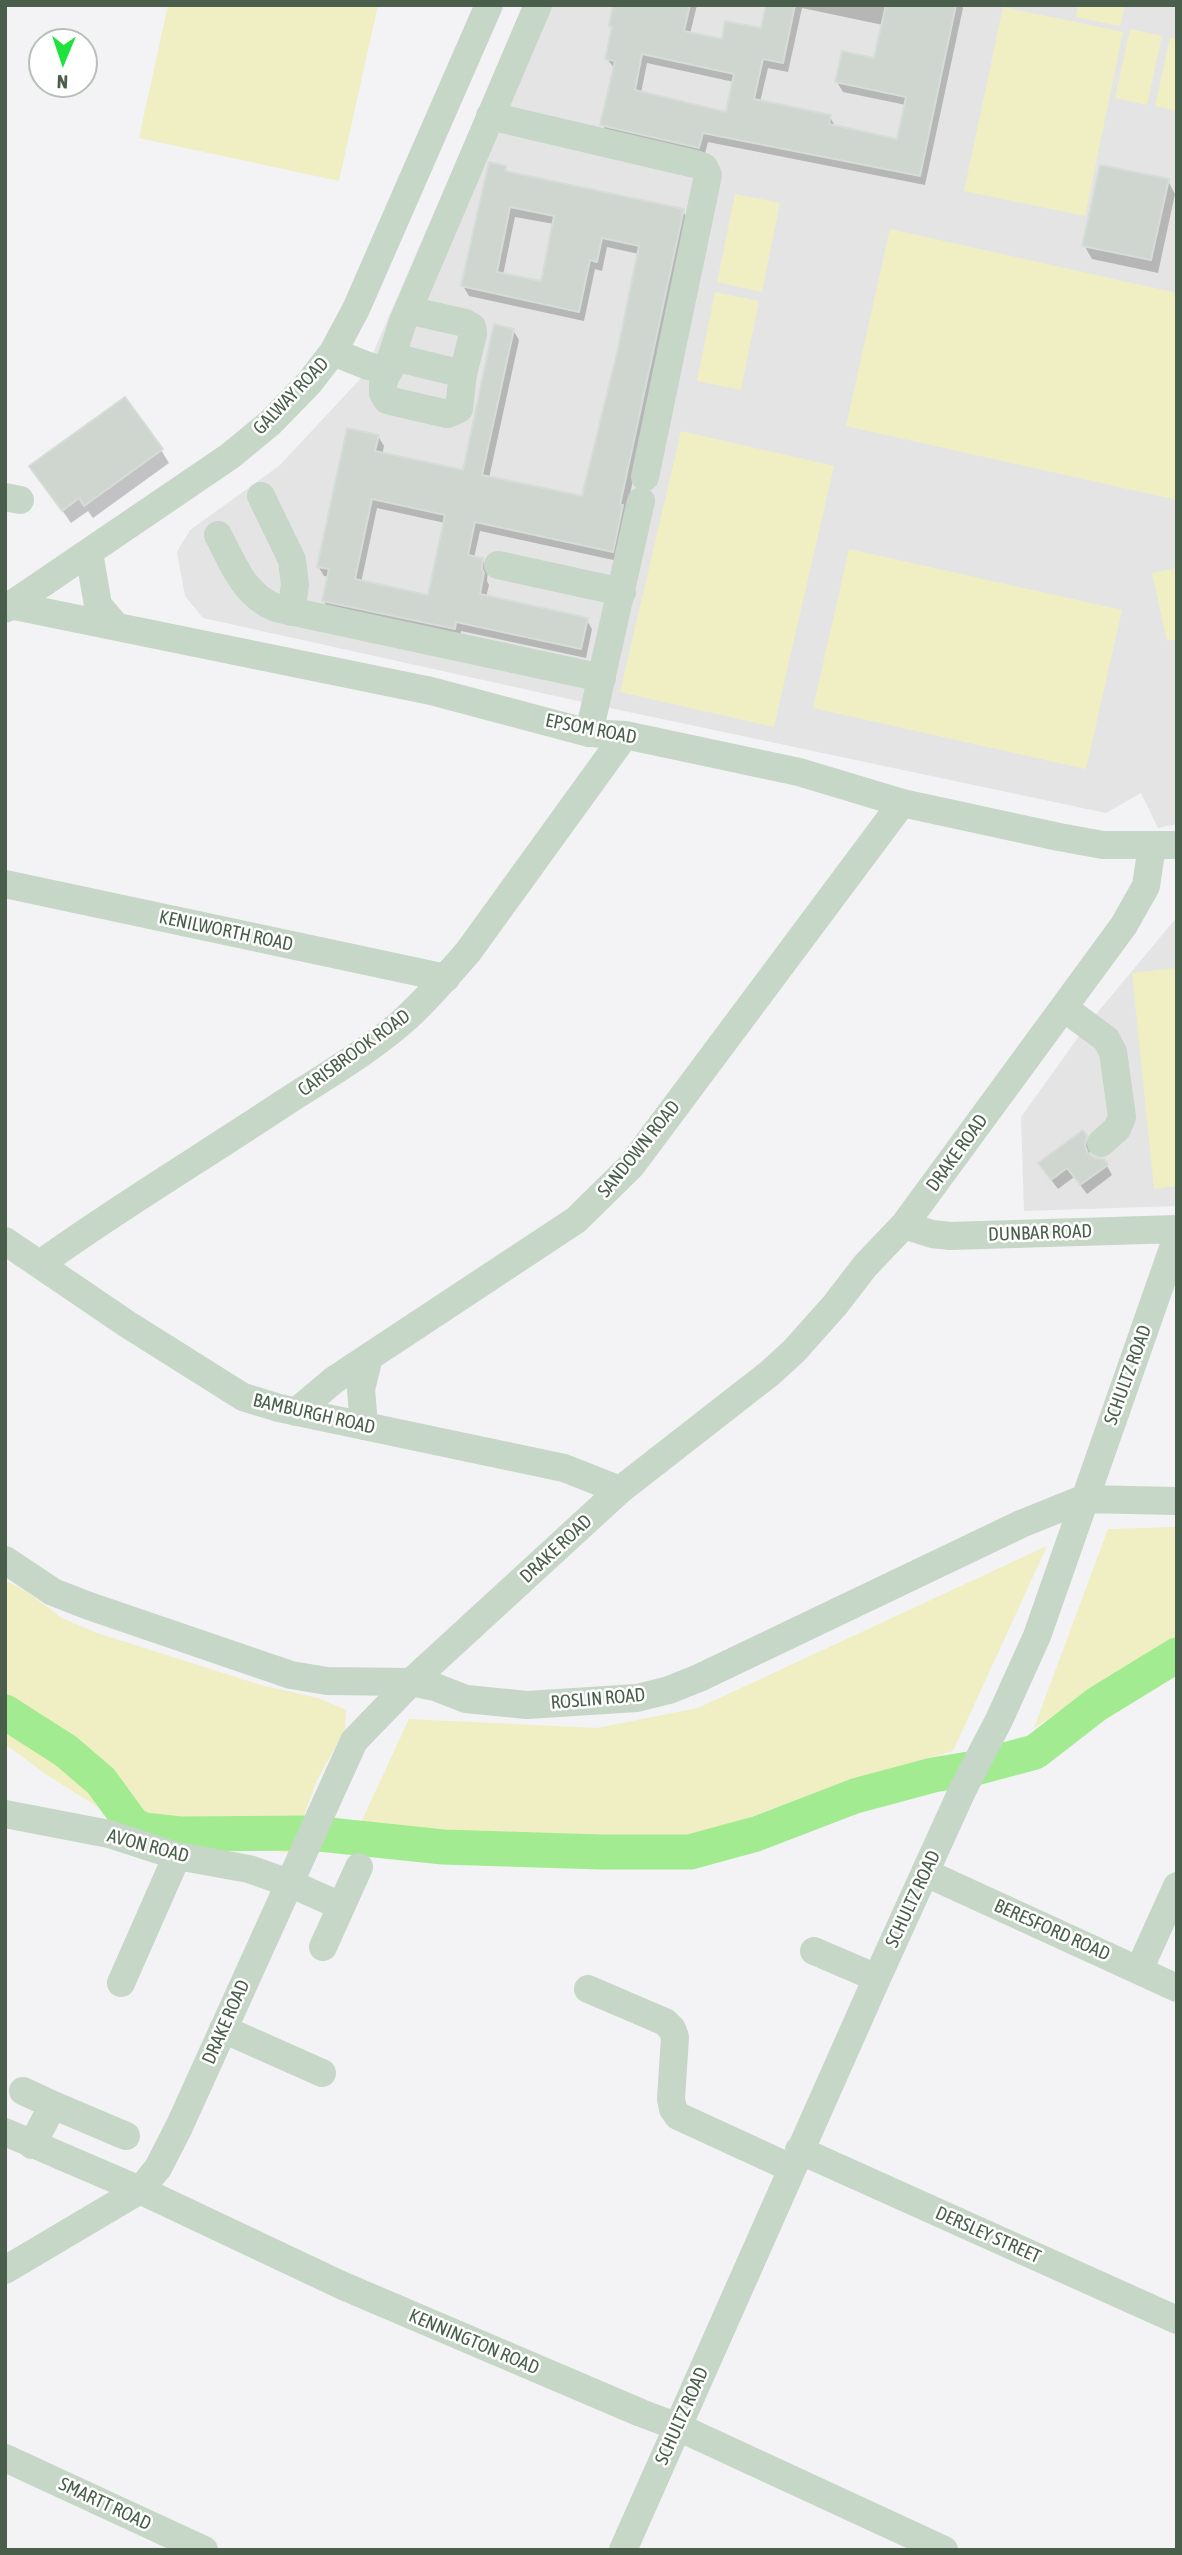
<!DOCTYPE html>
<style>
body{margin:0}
#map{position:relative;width:1182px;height:2555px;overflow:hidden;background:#f3f2f4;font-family:"Asap Condensed",sans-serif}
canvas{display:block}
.frame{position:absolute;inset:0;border:7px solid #4a5f4b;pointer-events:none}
.north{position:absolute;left:28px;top:28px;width:70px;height:70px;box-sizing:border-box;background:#fff;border:2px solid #b7bfb7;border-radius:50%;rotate:182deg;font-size:19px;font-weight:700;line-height:28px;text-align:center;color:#4a5f4b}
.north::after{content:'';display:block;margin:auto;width:24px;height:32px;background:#1ee33d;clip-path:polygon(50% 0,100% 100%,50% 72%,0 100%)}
</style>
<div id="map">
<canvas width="1182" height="2555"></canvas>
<div class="frame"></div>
<div class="north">N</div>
</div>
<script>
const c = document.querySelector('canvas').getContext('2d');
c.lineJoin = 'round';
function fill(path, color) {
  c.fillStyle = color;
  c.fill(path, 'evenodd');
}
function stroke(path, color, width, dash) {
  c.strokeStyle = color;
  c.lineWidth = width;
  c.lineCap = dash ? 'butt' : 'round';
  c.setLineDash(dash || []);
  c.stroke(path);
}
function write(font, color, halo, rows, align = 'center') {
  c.font = font + ' "Asap Condensed",sans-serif';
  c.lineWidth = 5;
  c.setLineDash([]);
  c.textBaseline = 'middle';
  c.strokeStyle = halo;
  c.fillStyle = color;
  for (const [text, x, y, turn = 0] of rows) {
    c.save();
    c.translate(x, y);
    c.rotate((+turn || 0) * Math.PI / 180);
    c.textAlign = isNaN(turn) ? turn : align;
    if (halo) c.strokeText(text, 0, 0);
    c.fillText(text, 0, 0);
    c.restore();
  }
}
fill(new Path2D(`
 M524 5H1177V824L1158 828 1141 793 1106 813 596 705 203 618 185 596 177 552 190 530 279 466 363 376Z
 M1177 917V1206L1024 1211 1021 1117 1087 1025Z`), '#e4e4e5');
fill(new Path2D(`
 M168 5H378L339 181 139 138Z
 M1078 5H1125L1120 26 1076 17Z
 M1003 7 1123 32 1085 216 964 191Z
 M1130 29 1162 36 1147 105 1115 98Z
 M1170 37 1177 39V111L1155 106Z
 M735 194 780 203 762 292 717 282Z
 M890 229 1177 293V500L846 426Z
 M715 292 759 301 741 390 697 381Z
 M681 431 834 466 774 727 620 692Z
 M849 549 1122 610 1086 769 813 708Z
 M1177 568V639L1167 641 1152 573Z
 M1177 968V1186L1154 1189 1132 973Z
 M1177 1527V1639L1167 1640 1034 1728 1108 1529Z
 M1047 1546 953 1751 838 1784 673 1846 358 1829 409 1719 597 1728 698 1708Z
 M5 1580 27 1592 62 1618 97 1633 261 1685 318 1698 346 1710 345 1730 317 1780 290 1853 270 1850 218 1849 177 1843 122 1826 104 1811 47 1775 5 1744Z`), '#efefc3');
fill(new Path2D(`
 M615 5H697L690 34 723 41 762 30 768 5H961L963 8 925 185 708 142 704 157 608 134 602 124 615 69 607 59 613 31 610 26ZM802 8 883 25 876 60 837 82 843 92 906 105 898 141 835 126 830 117 760 102 768 68 788 72ZM647 63 734 82 727 114 641 93Z
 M505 167 508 173 683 211 688 220 626 513 618 561 480 531 474 558 482 560 488 570 487 581 489 585 486 597 586 619 592 629 586 658 461 631 460 638 329 610 324 601 329 577 324 576 318 566 378 436 384 446 382 455 464 473 513 330 519 340 489 478 583 498 619 349 639 254 607 247 602 271 595 269 584 321 469 296 463 286ZM515 217 554 224 542 283 503 275ZM377 508 445 523 430 597 361 583Z
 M1168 181 1175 194 1158 273 1092 259 1084 245Z
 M161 450 169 463 93 518 88 511 71 523 32 467Z
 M1085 1136 1091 1147 1089 1156 1107 1166 1112 1175 1087 1194 1074 1177 1058 1189 1046 1173Z`), '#0003');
stroke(new Path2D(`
 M5 1712 66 1751 101 1781 133 1825 144 1830 180 1834 310 1833 443 1847 601 1852H690L756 1834 855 1796 933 1775 975 1768 1035 1752 1097 1704 1177 1655`), '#a2eb91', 35);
const building = new Path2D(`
 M613 5H690L684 31 722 39 725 21 761 28 766 5H795L783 63 763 59 754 99 831 115 829 124 897 139 906 97 835 82 842 51 874 58 886 5H956L920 176 703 133 699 148 600 125 615 61 605 59 612 27 609 26ZM642 54 734 74 726 112 635 90Z
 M489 162 506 166 505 171 684 209 620 505H623L613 552 475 522 468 555 483 558 482 569 484 573 480 594 588 618 581 649 456 622 455 629 322 601 329 569 317 567 347 428 379 435 375 451 463 470 494 324 514 329 482 475 582 496 618 349 639 246 602 238 597 262 590 260 579 312 461 286ZM510 207 554 216 541 281 497 272ZM372 499 445 515 428 595 355 579Z
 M1100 165 1169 179 1151 260 1082 246Z
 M125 397 163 449 84 506 79 498 62 511 29 466Z
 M1083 1130 1087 1136 1085 1146 1088 1153 1095 1158 1104 1159 1108 1165 1080 1185 1067 1168 1051 1180 1038 1163Z`);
fill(building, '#cfd6d0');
stroke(building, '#d6ddd8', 2);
stroke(new Path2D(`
 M490 116 695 164 704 167 708 175 645 477
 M408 310 465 323 472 327 473 334 463 374 459 409 447 414 387 400 383 393V384L403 321 408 310 538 5
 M333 352 368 366 389 371
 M393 357 463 374
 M261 496 292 560 295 585 291 612
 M5 497 20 500
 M218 535C234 565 243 594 276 608L602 678
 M89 553 98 605 115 625
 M498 565 622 592
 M5 604 431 691 589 733 625 735 799 772 902 803 1059 837 1103 845H1177
 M5 609 230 456 270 423 309 383 333 352 356 309 489 5
 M589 733 641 501
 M5 884 446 978
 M1064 1008 1106 1039 1113 1052 1122 1117 1117 1129 1101 1143
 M904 1225 932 1234 950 1236 1177 1229
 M5 1241 127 1324 243 1397 279 1408 564 1468 620 1490
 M40 1264C119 1207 203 1157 284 1103 324 1077 366 1053 402 1022 426 1001 447 976 468 952L625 735
 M296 1412 334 1380 576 1220 631 1166 902 803
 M364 1426 361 1389 369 1357
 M5 1560 53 1592 89 1606 291 1675 327 1681 411 1682 435 1687 466 1699 527 1705 637 1698 669 1690 699 1678 1021 1524 1083 1499 1177 1501
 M5 1814 109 1834 177 1856 249 1869 289 1883 341 1906
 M926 1873 1177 1988
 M323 1947 359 1867
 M814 1951 877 1978
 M1139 1970 1177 1886
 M121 1983 177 1856
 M588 1989 665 2022 672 2029 675 2037 671 2099 673 2109 678 2116 791 2168
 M223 2029 322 2073
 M23 2091 53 2105
 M5 2132 140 2190 341 2285 641 2413 678 2427 944 2550
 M32 2145 53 2105 126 2136
 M799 2150 1177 2320
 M5 2270 140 2190 158 2168 179 2127 354 1741 411 1682 620 1490 770 1373 794 1351 835 1305 865 1266 904 1225 1124 925 1146 886 1152 846
 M5 2458 204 2550
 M623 2550 877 1978 963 1789 999 1720 1037 1636 1177 1237`), '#c6d6c7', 28);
write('19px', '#4a5f4b', '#fff', [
 ["GALWAY ROAD",291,396,-46],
 ["EPSOM ROAD",591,729,11],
 ["KENILWORTH ROAD",226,931,12],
 ["CARISBROOK ROAD",354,1053,-36],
 ["SANDOWN ROAD",639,1149,-51],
 ["DRAKE ROAD",957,1153,-54],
 ["DUNBAR ROAD",1040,1233,-2],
 ["SCHULTZ ROAD",1128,1375,-70],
 ["BAMBURGH ROAD",314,1414,13],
 ["DRAKE ROAD",556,1549,-43],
 ["ROSLIN ROAD",598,1699,-5],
 ["AVON ROAD",148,1846,15],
 ["SCHULTZ ROAD",913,1899,-65],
 ["BERESFORD ROAD",1052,1930,24],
 ["DRAKE ROAD",226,2022,-66],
 ["DERSLEY STREET",988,2235,24],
 ["KENNINGTON ROAD",474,2342,23],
 ["SCHULTZ ROAD",682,2416,-66],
 ["SMARTT ROAD",105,2504,25]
]);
</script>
